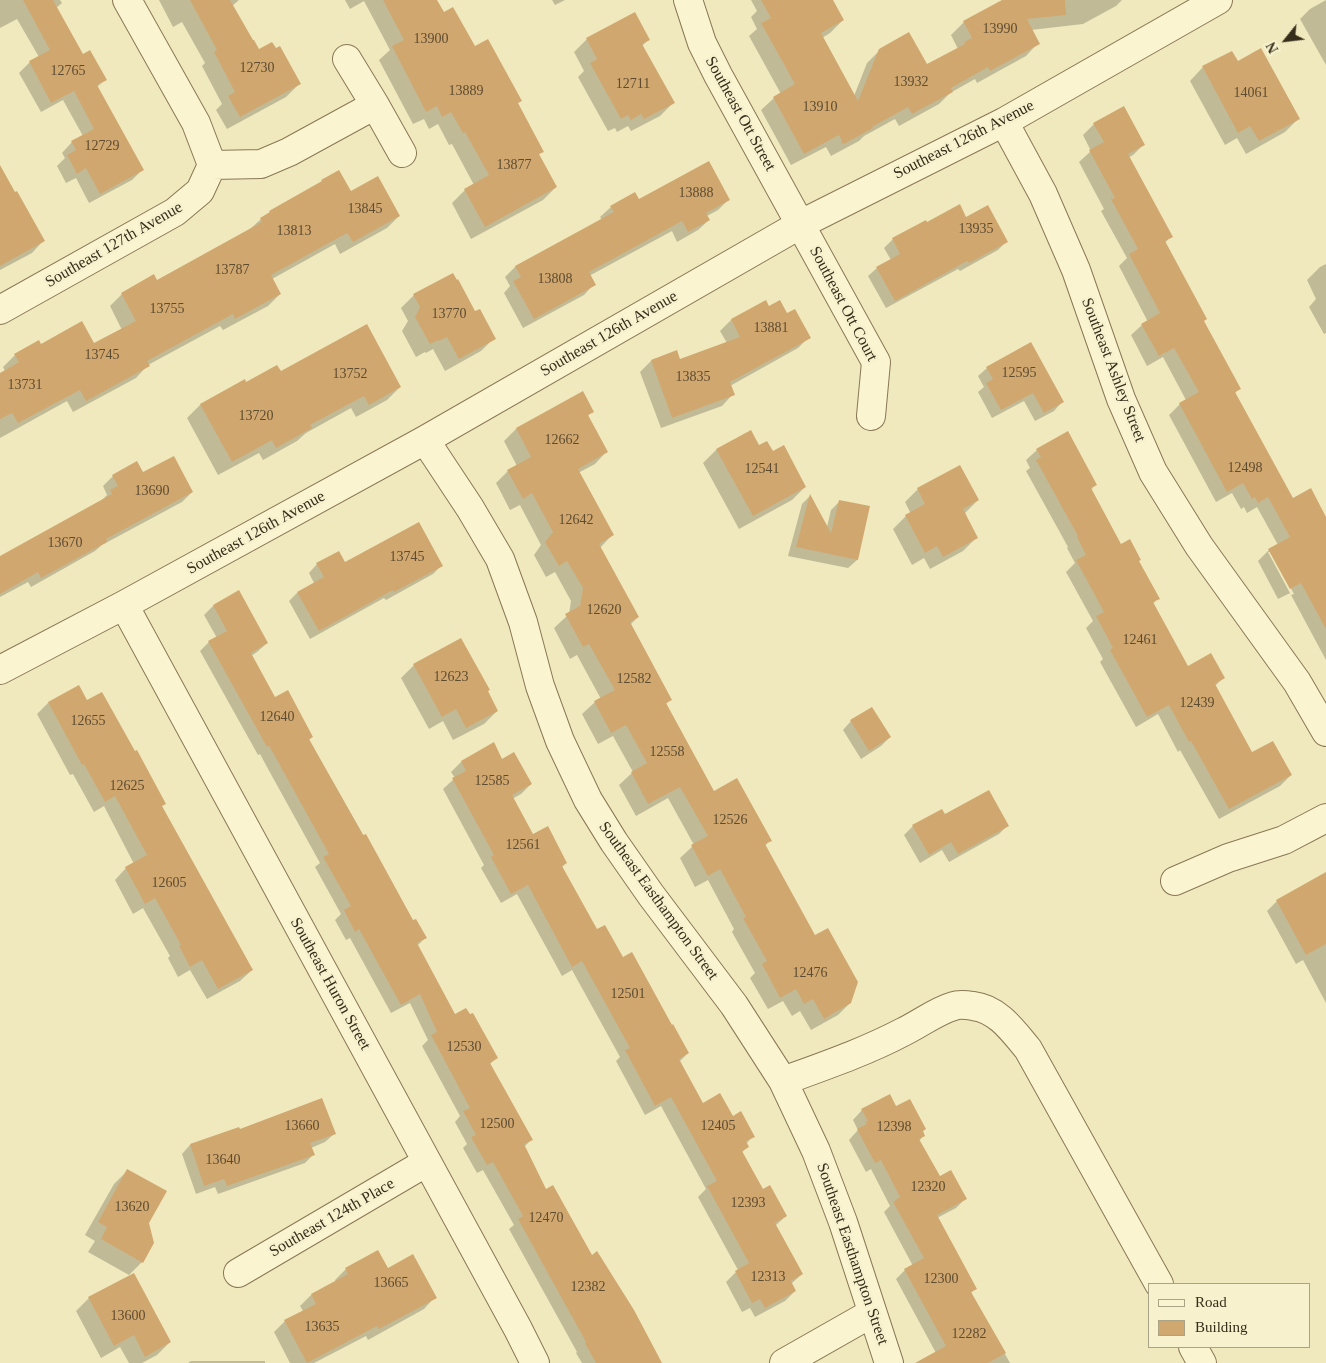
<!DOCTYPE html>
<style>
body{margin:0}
#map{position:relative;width:1326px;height:1363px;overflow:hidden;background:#f0e9bd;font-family:Georgia,serif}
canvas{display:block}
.legend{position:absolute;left:1148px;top:1283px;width:162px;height:65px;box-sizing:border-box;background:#f7f1cd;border:1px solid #aaa386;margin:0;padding:6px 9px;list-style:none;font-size:15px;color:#372d1b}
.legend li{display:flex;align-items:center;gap:10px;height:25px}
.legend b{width:25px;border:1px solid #aaa386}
.north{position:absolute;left:1261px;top:15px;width:50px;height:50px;-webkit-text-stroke:4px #f7f1cd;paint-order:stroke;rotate:241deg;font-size:14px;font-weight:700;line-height:20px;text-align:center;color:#372d1b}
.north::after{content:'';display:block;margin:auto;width:18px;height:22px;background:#372d1b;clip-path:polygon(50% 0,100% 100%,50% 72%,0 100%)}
</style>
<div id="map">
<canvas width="1326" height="1363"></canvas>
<ul class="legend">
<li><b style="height:6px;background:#fbf4d0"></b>Road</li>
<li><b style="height:14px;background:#d1a770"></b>Building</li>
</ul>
<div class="north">N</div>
</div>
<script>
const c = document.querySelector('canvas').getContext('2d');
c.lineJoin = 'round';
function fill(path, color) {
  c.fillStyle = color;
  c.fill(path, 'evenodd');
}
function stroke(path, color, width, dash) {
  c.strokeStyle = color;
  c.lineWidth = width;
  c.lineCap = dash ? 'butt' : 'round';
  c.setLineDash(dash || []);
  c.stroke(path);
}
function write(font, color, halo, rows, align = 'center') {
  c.font = font + ' Georgia,serif';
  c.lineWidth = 5;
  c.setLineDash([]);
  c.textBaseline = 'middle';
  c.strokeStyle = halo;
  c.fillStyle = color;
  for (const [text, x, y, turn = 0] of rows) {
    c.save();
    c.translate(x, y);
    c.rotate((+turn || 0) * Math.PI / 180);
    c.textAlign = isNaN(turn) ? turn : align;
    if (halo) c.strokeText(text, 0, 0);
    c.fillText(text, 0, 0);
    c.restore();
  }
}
fill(new Path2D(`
 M0 0H60L62 3 56 8 82 56 105 80 97 87 142 170 132 180 89 203 76 178 66 183 57 166 65 158 62 153 72 142 83 136 63 100 41 112 19 73 30 62 39 57 17 19 0 28Z
 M159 0H239L232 6 258 50H275L299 84 286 97 227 129 216 110 222 104 202 66 205 63 182 22 173 27Z
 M345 0H436L443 14 475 48 517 104 543 151 538 155 556 187 543 200 471 239 452 203 465 190 474 185 452 144 449 145 438 124 429 129 424 119 413 124 379 60 390 50 364 1 350 9Z
 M552 0H565L555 5Z
 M751 0H832L843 20 830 33 822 38 854 96 867 63 880 50 926 65 958 49 951 35 964 22 1005 0H1122L1116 6 1083 24 1031 30 1038 43 1026 56 977 83 975 79 950 93 939 104 899 126 895 119 864 136 859 141 831 156 826 147 791 165 761 110 774 98 781 94 749 36 757 29 751 17 757 11Z
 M1326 0V65L1300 19 1310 9Z
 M587 39H649L642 46 673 103 660 116 631 131 628 126 617 132 615 128 608 131 578 77 584 71 574 52Z
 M1237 63 1298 119 1285 132 1246 154 1237 138 1225 145 1190 81 1203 67Z
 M1123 108 1144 144 1133 155 1128 158 1171 236 1165 243 1203 321 1239 389 1235 393 1293 500 1326 519V660L1290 593 1278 599 1258 561 1269 550 1278 545 1257 507 1247 513 1244 507 1241 509 1232 493 1216 502 1169 415 1180 404 1186 400 1163 357 1147 366 1131 335 1142 325 1148 322 1119 266 1127 258 1101 211 1104 209 1079 162 1091 151 1083 135 1094 124ZM1268 552H1271L1294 594 1291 595Z
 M0 168 43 241 32 253 0 270Z
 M322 181 350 192 399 216 387 228 340 254 335 244 272 279 280 294 268 306 223 330 220 326 148 365 136 378 73 412 67 401 0 438V374L5 371 3 367 15 355 40 345H94L122 330 110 306 122 294 156 281 248 231 261 219 270 212 317 186Z
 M728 200 718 210 707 216 709 220 698 230 677 242 672 231 589 276 594 284 584 295 523 328 504 293 510 286 505 277 515 267 602 220 600 217 611 207Z
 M966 219 1006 242 998 250 960 271 958 269 886 308 868 276 877 268 891 260 884 248 893 239 926 224Z
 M1326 264V333L1324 334 1309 307 1316 299 1307 280 1320 267Z
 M414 295 475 313 494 338 481 351 445 371 433 349 426 353 425 352 416 357 402 331 408 321 401 308Z
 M765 302 769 307 786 315 809 337 798 348 730 386 733 394 722 406 661 428 640 372 651 361 676 352 679 361 727 343 720 331 731 320Z
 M987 368 1062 402 1054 411 1035 421 1024 401 992 418 978 392 984 387 978 376Z
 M280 373 400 387 387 400 356 417 351 408 306 433 297 441 263 460 259 453 218 475 187 418 200 405 244 381 246 384Z
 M582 393 592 411 588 416 607 451 595 464 578 473 612 535 600 548 638 617 630 625 670 700 665 705 713 793 770 840 765 846 850 1003 838 1015 811 1030 800 1011 792 1016 783 1001 768 1009 750 978 755 973 732 932 734 929 708 880 695 887 680 858 694 845 668 798 636 816 619 785 633 772 613 736 598 744 582 714 595 702 601 699 577 655 570 659 554 628 569 614 571 601 555 572 546 577 534 555 541 545 520 505 510 510 496 483 508 471 517 466 504 441 516 429Z
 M750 432 759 447 772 453 805 487 792 500 739 529 703 463 716 450Z
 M1037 450 1095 485 1091 490 1121 546 1138 562 1158 598 1153 604 1188 667 1223 678 1215 686 1252 754 1291 775 1280 786 1219 819 1180 750 1178 752 1158 714 1136 727 1100 662 1103 659 1086 628 1093 621 1066 572 1075 563 1067 548 1068 547 1026 471 1030 468 1026 460Z
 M143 474 192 492 182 502 102 545 95 551 31 587 28 582 0 597V557L101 501 107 495 103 486 113 476Z
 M918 489 978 500 965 513 976 538 963 551 930 569 924 558 912 565 893 529 906 516 911 514 905 502Z
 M810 496 827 527 831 510 840 501 868 507 857 560 848 568 788 556 802 504Z
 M317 564H345L441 566 433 574 386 600 384 598 310 639 289 601 297 593 314 583 309 573Z
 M239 592 267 643 257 652 251 656 274 699 312 737 309 740 413 922 425 938 417 946 454 1016 496 1058 489 1065 531 1140 524 1147 546 1191 654 1363H582L576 1353 577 1352 509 1229 514 1225 483 1170 477 1173 463 1148 467 1144 455 1122 460 1116 422 1046 428 1040 410 1003 391 1013 350 938 346 940 335 920 341 914 315 867 320 863 267 767 260 754 258 755 200 651 209 642 217 638 204 615 213 606Z
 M414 665 486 692 497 711 484 724 453 740 443 721 429 729 401 678Z
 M79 687 87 702 165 803 161 807 252 970 240 981 207 999 190 970 178 977 168 958 170 956 143 908 133 914 115 880 126 868 134 864 104 806 94 812 73 774 70 775 37 714 48 703Z
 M851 721 890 737 881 746 861 759 843 730Z
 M493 744 502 760 531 784 521 794 512 799 533 836 566 863 562 867 596 931 622 959 672 1026 688 1053 679 1062 703 1104 732 1117 753 1136 746 1144 748 1147 741 1153 762 1191 786 1216 775 1226 802 1274 791 1284 795 1291 785 1301 755 1317 750 1308 742 1312 726 1282 738 1270 698 1197 706 1189 661 1106 645 1115 616 1061 620 1057 572 970 562 976 517 894 501 903 481 868 484 865 443 789 455 778 451 772 461 762Z
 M944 815 1007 826 999 834 949 862 942 850 920 863 904 835 913 826Z
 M1326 874V1003L1303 960 1296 964 1267 911 1277 901Z
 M896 1108 922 1132 924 1135 919 1141 939 1177 965 1199 956 1208 937 1218 976 1288 971 1293 1010 1363H927L936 1353 896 1279 905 1270 913 1266 884 1212 890 1206 871 1169 866 1172 849 1140 858 1130 853 1120 862 1110Z
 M239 1128 240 1131 334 1134 325 1142 311 1148 313 1155 305 1163 218 1194 215 1187 196 1194 182 1154 190 1145Z
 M127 1171 147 1223 142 1262 129 1275 88 1252 95 1241 85 1235 114 1184Z
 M346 1269H388L435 1297 424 1309 368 1340 366 1336 314 1363H290L274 1332 285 1321 303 1311 300 1306 311 1295 336 1282 335 1280Z
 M89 1298 170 1342 157 1355 142 1363H129L120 1347 101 1358 76 1311Z
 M191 1361H265V1363H188Z`), '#0003');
fill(new Path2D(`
 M23 0H53L83 54 90 50 107 80 97 85 144 170 100 194 86 168 77 174 67 155 76 150 71 141 94 129 74 91 51 103 29 61 50 50Z
 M190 0H230L253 40H254L259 49 272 42 276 48 280 46 301 84 240 117 228 96 235 92 214 52 217 50Z
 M383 0H437L444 12 453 7 475 46 488 39 522 101 518 103 544 152 539 154 557 187 485 227 464 189 489 175 465 132 463 133 451 112 442 117 437 106 426 112 392 46 404 40Z
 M761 0H833L844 20 821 33 858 101 879 49 909 32 927 64 965 44 964 42 972 38 963 21 1002 0H1065L1066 15 1027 19 1040 44 990 71 988 67 951 88 953 92 912 114 908 107 872 127 873 128 844 144 843 143 841 144 842 141 839 135 804 154 773 97 795 84 761 23 771 18Z
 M635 12 650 40 642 44 675 103 644 119 641 114 631 120 628 115 621 119 590 63 597 59 586 38Z
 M1261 48 1300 119 1259 141 1250 126 1238 133 1202 66 1232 51 1238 61Z
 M1124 106 1145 145 1128 154 1173 237 1165 241 1207 319 1204 321 1241 389 1235 392 1293 498 1311 488 1326 517V629L1301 583 1290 589 1268 549 1290 537 1268 497 1258 503 1255 497 1252 499 1243 483 1227 492 1179 403 1199 392 1174 348 1159 356 1141 324 1160 313 1129 254 1138 249 1111 199 1115 198 1089 150 1104 142 1093 123Z
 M709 161 730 200 706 213 710 220 688 232 682 221 589 272 596 285 534 319 513 281 521 277 515 266 614 212 610 206 635 192 639 199Z
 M0 165 15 192 17 191 45 241 0 266Z
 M339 170 351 191 378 176 400 216 353 242 347 233 271 275 281 294 235 319 233 314 147 361 150 366 86 401 80 390 18 423 12 413 0 419V373L19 362 14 354 39 340 41 344 82 321 94 343 136 321 121 293 154 274 157 280 262 222 260 218 270 212 269 211 322 181 321 180Z
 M960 204 966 217 988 205 1008 242 969 263 967 261 895 301 876 267 900 254 892 238 926 220 927 222Z
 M453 273 457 280 458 279 475 311 480 309 496 339 459 359 447 337 439 341 438 340 430 344 415 317 420 307 413 294Z
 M766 300 769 306 780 300 787 313 795 309 811 338 730 382 735 395 672 418 651 360 677 350 680 359 740 337 731 319Z
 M367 324 401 387 369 405 364 396 310 425 312 428 276 448 272 440 232 462 200 404 245 379 246 382 277 365 281 371Z
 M1031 342 1064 402 1044 413 1033 393 1001 410 986 383 993 379 986 367Z
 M583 391 594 412 588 415 608 452 578 469 614 535 599 544 639 617 630 622 672 700 666 703 714 791 737 778 772 841 765 844 815 935 828 928 858 982 851 1003 824 1019 813 999 804 1004 796 989 780 998 762 964 767 961 743 918 746 917 720 869 708 876 691 845 708 836 680 787 648 804 631 772 647 763 626 725 611 733 594 701 615 690 589 644 583 647 565 614 580 606 583 588 567 561 559 566 545 542 553 532 532 493 523 499 507 470 531 457 516 428Z
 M751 430 759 445 767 441 773 451 784 445 806 487 753 516 716 449Z
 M1068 431 1097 485 1091 488 1121 544 1130 539 1141 560 1139 561 1160 599 1153 602 1188 666 1211 653 1225 678 1215 684 1252 752 1273 741 1292 775 1229 809 1191 741 1189 742 1169 705 1147 717 1110 650 1113 648 1096 616 1104 612 1076 560 1086 555 1077 537 1078 536 1036 460 1041 457 1036 449Z
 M174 456 193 492 106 539 107 542 41 578 38 572 0 594V556L112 494 110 490 118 486 112 475 137 461 143 472Z
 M960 465 979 500 963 509 978 538 943 557 937 546 925 553 905 515 925 504 917 488Z
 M810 494 831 533 839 500 870 506 858 560 796 547Z
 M419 522 443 566 394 592 393 590 319 631 297 592 324 577 316 563 339 551 345 562Z
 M239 590 268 643 251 653 275 697 288 690 313 737 309 739 363 835 366 834 413 920 416 919 427 938 417 943 455 1014 466 1008 470 1014 473 1013 498 1058 490 1063 533 1140 524 1144 546 1189 553 1185 592 1255 597 1251 634 1310 662 1363H596L585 1343 586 1342 518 1219 523 1216 493 1162 487 1165 471 1137 476 1135 463 1111 470 1108 431 1035 437 1032 420 994 401 1005 359 929 355 932 344 910 351 906 323 857 329 854 276 758 269 746 267 747 208 641 227 631 213 605Z
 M461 638 490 690 488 691 498 711 466 728 456 709 442 717 413 664Z
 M79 685 87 700 102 692 135 751 137 750 166 804 162 806 253 970 218 989 202 960 190 967 179 946 181 945 155 898 145 904 125 867 147 855 115 796 105 802 84 764 82 765 48 702Z
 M872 707 891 737 869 751 850 720Z
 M494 742 502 759 514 752 532 784 512 795 533 834 548 826 567 863 562 866 597 929 605 925 623 957 632 952 672 1025 673 1024 689 1053 679 1059 703 1103 720 1093 733 1116 741 1111 755 1137 746 1141 749 1147 742 1151 763 1189 770 1185 787 1216 775 1223 803 1274 791 1281 796 1291 765 1308 760 1299 752 1303 735 1271 749 1263 707 1186 717 1181 671 1097 655 1106 625 1050 630 1048 582 961 572 967 528 885 511 894 491 857 494 855 452 778 466 771 461 761Z
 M989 790 1009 826 958 854 951 842 929 855 912 825 942 809 945 814Z
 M1326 872V944L1306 955 1276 900Z
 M890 1094 896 1106 910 1099 926 1129 923 1131 925 1136 919 1139 940 1176 951 1170 967 1199 937 1215 977 1289 971 1292 1006 1353 988 1363H915L946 1346 904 1269 924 1258 893 1202 900 1197 881 1160 875 1163 857 1129 867 1124 865 1122 868 1121 861 1109Z
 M322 1098 336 1134 310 1143 315 1155 227 1186 224 1179 204 1186 190 1144 239 1127 240 1129Z
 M127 1169 167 1191 149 1223 154 1243 143 1263 101 1239 107 1227 98 1222Z
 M378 1250 388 1268 413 1254 437 1298 379 1329 377 1326 307 1363 284 1320 316 1304 311 1294 348 1274 345 1268Z
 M134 1273 171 1342 145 1357 134 1335 114 1346 88 1297Z`), '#d1a770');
const minor = new Path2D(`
 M127 0 196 123 212 165
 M688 0 702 43 718 75 876 362 871 416
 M347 59 375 105 402 153
 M1004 122 1043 194 1076 270 1121 399 1153 472 1199 546 1297 682 1326 732
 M212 165 261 164 289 152 375 105
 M0 310 175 212 200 191 212 165
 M425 440 470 508 500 559 523 622 540 686 560 741 588 800 614 842 651 895 734 1005 783 1081 816 1151 843 1222 889 1363
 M124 605 518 1329 535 1363
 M0 670 124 605 425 440 801 224 1004 122 1218 0
 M1175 881 1228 858 1284 840 1326 818
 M783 1081C824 1066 865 1052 903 1032 920 1024 936 1011 954 1006 959 1004 967 1005 973 1006 998 1009 1013 1031 1028 1049L1159 1284
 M238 1273 427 1162
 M1193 1347 1202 1363
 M784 1363 872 1313`);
stroke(minor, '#897855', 30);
stroke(minor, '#fbf4d0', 28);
write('14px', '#5e4c30', null, [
 ["13990",1000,29],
 ["13900",431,39],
 ["12730",257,68],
 ["12765",68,71],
 ["13932",911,82],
 ["12711",633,84],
 ["13889",466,91],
 ["14061",1251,93],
 ["13910",820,107],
 ["12729",102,146],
 ["13877",514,165],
 ["13888",696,193],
 ["13845",365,209],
 ["13935",976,229],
 ["13813",294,231],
 ["13787",232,270],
 ["13808",555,279],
 ["13755",167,309],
 ["13770",449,314],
 ["13881",771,328],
 ["13745",102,355],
 ["12595",1019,373],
 ["13752",350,374],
 ["13835",693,377],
 ["13731",25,385],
 ["13720",256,416],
 ["12662",562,440],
 ["12498",1245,468],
 ["12541",762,469],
 ["13690",152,491],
 ["12642",576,520],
 ["13670",65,543],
 ["13745",407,557],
 ["12620",604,610],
 ["12461",1140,640],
 ["12623",451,677],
 ["12582",634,679],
 ["12439",1197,703],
 ["12640",277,717],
 ["12655",88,721],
 ["12558",667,752],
 ["12585",492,781],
 ["12625",127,786],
 ["12526",730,820],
 ["12561",523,845],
 ["12605",169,883],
 ["12476",810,973],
 ["12501",628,994],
 ["12530",464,1047],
 ["12500",497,1124],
 ["13660",302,1126],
 ["12405",718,1126],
 ["12398",894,1127],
 ["13640",223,1160],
 ["12320",928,1187],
 ["12393",748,1203],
 ["13620",132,1207],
 ["12470",546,1218],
 ["12313",768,1277],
 ["12300",941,1279],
 ["13665",391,1283],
 ["12382",588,1287],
 ["13600",128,1316],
 ["13635",322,1327],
 ["12282",969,1334]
]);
write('16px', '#372d1b', '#f7f1cd', [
 ["Southeast Ott Street",740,114,61],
 ["Southeast 126th Avenue",964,140,-27],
 ["Southeast 127th Avenue",114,245,-30],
 ["Southeast Ott Court",843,304,62],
 ["Southeast 126th Avenue",609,334,-30],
 ["Southeast Ashley Street",1113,370,69],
 ["Southeast 126th Avenue",256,533,-29],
 ["Southeast Easthampton Street",658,901,54],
 ["Southeast Huron Street",330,984,61],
 ["Southeast 124th Place",332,1218,-30],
 ["Southeast Easthampton Street",852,1254,71]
]);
</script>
